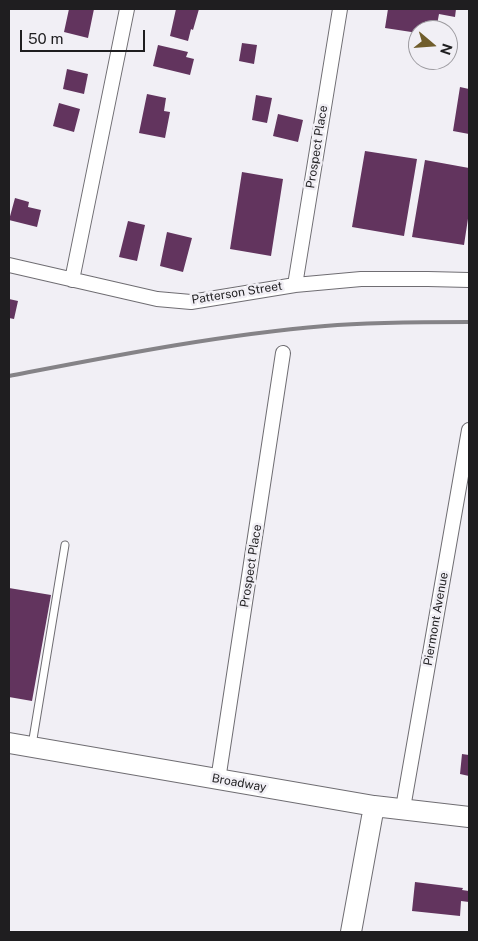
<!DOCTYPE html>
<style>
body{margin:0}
#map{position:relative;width:478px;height:941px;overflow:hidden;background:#f1eff5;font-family:"Public Sans",sans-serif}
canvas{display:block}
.frame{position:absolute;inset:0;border:10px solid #1f1e20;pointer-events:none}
.north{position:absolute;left:408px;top:20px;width:50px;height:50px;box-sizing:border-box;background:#f1eff5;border:1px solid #9d9ba0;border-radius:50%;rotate:108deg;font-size:14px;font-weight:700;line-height:20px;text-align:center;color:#1f1e20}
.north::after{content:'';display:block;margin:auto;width:18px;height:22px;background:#705d2c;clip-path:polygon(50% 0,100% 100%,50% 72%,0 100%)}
.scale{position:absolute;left:20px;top:30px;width:125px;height:22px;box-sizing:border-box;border:2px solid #1f1e20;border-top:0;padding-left:6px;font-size:15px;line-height:18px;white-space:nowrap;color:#1f1e20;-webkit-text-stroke:4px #f1eff5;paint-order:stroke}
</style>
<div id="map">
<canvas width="478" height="941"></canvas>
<div class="frame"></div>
<div class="north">N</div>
<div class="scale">50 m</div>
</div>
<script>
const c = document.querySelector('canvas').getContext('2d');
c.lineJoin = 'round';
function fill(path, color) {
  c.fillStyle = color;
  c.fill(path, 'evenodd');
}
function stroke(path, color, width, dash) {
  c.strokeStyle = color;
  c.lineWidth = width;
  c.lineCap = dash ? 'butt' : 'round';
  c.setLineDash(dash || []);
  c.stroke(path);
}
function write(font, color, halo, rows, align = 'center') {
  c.font = font + ' "Public Sans",sans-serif';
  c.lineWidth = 5;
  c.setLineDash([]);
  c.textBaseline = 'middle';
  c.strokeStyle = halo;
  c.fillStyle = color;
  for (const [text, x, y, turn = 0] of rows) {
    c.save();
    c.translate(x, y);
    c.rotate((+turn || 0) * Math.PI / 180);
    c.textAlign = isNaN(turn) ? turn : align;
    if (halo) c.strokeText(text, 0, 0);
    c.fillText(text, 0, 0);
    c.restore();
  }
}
fill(new Path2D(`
 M69 9H94L88 38 64 32Z
 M176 9H199L193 30 191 29 188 41 170 36Z
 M388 9H456L455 17 439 14 436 30H418V33L385 28Z
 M242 43 257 45 254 64 239 61Z
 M158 45 188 52 186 57 194 59 190 75 153 66Z
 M67 69 88 74 84 94 63 89Z
 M460 87 469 89V134L453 131Z
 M147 94 166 98 164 111 170 112 165 138 139 133Z
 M256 95 272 98 267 123 252 120Z
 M59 103 80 109 74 132 53 126Z
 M278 114 303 120 298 142 273 136Z
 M365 151 417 159 404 236 352 227Z
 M425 160 469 168V212L464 245 412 237Z
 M242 172 283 179 271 256 230 249Z
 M15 198 29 202 28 207 41 210 37 227 9 220Z
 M128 221 145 225 137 261 119 257Z
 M167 232 192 238 183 272 160 266Z
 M9 299 18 301 14 319 9 318Z
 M9 588 51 595 32 701 9 697Z
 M462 754 469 755V776L460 774Z
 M415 882 463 888 462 890 469 891V902L461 901 460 916 412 911Z`), '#62345e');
const lane = new Path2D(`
 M32 745 65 545`);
const street = new Path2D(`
 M9 265 157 299 191 302 295 285 361 279H428L469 280
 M72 280 127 9
 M295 285 340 9
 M218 780 283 353
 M403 808 469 430`);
const secondary = new Path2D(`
 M9 743 374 806 469 817
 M351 932 374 806`);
stroke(lane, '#6f6d72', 9);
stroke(street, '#6f6d72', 16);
stroke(secondary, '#6f6d72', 22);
stroke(lane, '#fff', 7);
stroke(street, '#fff', 14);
stroke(secondary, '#fff', 20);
stroke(new Path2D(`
 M9 376C113 356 218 335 325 326 372 322 421 322 469 322`), '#858387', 4);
write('12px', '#1f1e20', '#f1eff5', [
 ["Prospect Place",317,147,-81],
 ["Patterson Street",237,293,-9],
 ["Prospect Place",251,566,-81],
 ["Piermont Avenue",436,619,-80],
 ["Broadway",239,783,10]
]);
</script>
